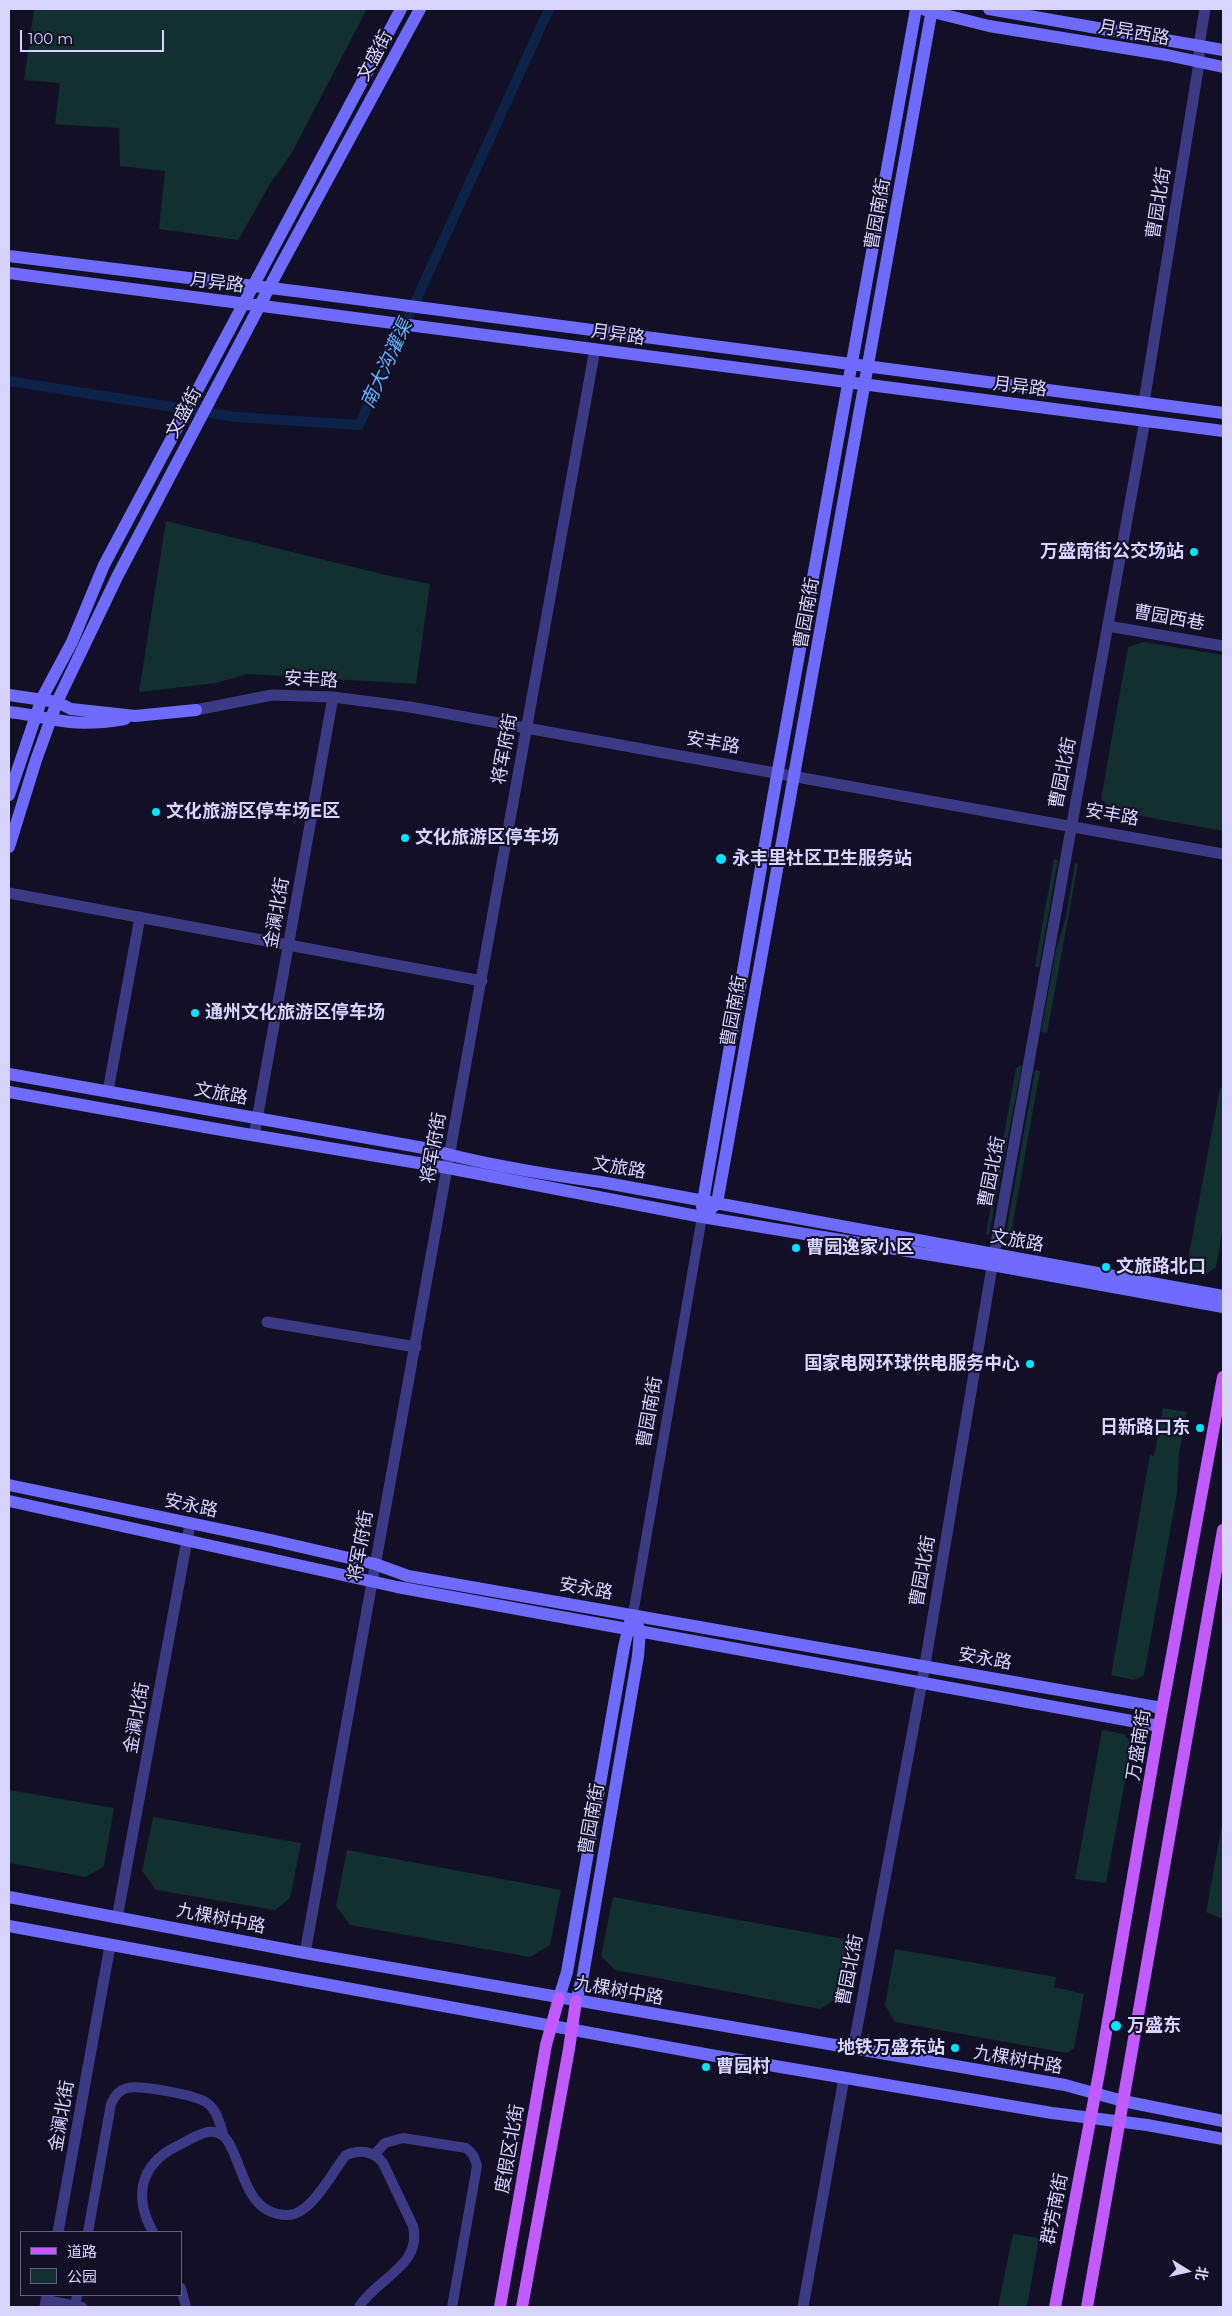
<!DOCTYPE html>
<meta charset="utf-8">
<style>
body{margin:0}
#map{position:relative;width:1232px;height:2316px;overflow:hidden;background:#130f26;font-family:Montserrat,"Noto Sans SC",sans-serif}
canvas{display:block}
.frame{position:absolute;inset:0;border:10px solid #d9d4ff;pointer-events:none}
.legend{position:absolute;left:20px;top:2231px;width:162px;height:65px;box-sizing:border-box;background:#130f26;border:1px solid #625e7d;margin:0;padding:6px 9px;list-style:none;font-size:15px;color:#d9d4ff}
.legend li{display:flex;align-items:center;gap:10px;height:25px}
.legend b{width:25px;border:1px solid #625e7d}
.north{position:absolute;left:1162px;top:2246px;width:50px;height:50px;-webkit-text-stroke:4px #130f26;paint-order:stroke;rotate:100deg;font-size:14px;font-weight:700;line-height:20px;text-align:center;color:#d9d4ff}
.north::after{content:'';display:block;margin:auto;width:18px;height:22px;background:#d9d4ff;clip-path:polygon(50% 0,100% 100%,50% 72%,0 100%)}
.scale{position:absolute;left:20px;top:30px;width:144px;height:22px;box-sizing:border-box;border:2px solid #d9d4ff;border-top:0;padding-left:6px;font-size:15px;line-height:18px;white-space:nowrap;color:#d9d4ff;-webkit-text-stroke:4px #130f26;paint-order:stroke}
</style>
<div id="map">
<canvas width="1232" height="2316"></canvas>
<div class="frame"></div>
<ul class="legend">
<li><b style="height:6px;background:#c25bff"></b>道路</li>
<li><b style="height:14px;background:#12302f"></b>公园</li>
</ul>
<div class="north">北</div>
<div class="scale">100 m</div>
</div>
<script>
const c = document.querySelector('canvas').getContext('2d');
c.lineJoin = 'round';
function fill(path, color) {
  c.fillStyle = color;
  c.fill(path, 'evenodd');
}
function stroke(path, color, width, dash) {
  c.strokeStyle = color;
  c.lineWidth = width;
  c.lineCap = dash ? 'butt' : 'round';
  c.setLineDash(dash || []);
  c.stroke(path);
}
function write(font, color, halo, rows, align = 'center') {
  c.font = font + ' Montserrat,"Noto Sans SC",sans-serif';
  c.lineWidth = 4;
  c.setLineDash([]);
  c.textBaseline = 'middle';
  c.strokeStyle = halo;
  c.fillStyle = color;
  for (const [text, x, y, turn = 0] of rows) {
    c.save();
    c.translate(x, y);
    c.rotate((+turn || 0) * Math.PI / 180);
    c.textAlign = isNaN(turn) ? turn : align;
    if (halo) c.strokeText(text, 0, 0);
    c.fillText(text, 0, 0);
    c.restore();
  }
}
fill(new Path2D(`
 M34 9H367L291 154 270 184 238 240 159 229 165 171 120 166 119 128 55 124 60 83 24 80Z
 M166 521 386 575 430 584 416 684 247 674 216 683 139 692Z
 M1144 642 1223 655V831L1113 811 1101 799 1128 647Z
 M1054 859 1058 860 1039 967 1035 966Z
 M1075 863 1078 864 1047 1033 1041 1032 1056 950 1066 917Z
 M1022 1065 989 1235 986 1234 1016 1068Z
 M1035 1070 1040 1071 1010 1239 1005 1238Z
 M1220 1088H1223V1228L1216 1267 1206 1274 1186 1270Z
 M1163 1408 1187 1412 1179 1453 1177 1493 1144 1675 1134 1680 1111 1675 1150 1455 1154 1456Z
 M1102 1730 1124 1734 1132 1744 1106 1883 1075 1879Z
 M9 1790 114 1808 104 1866 86 1877 9 1863Z
 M153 1817 301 1843 290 1898 275 1910 156 1890 142 1871Z
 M1223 1819V1919L1206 1912Z
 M347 1850 561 1890 550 1945 530 1957 350 1925 336 1906Z
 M613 1897 849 1940 839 1997 820 2009 615 1970 601 1956Z
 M895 1949 1056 1977 1054 1987 1084 1994 1074 2048 1067 2053 895 2022 885 2005Z
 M1013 2234 1039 2238 1027 2307H998Z`), '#12302f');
stroke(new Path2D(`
 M9 381 236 417 359 425 549 9`), '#0c2248', 10);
stroke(new Path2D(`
 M633 1614 702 1217
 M374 2155 385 2143 403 2138 466 2148C473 2153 475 2158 477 2166L452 2307
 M88 2232 111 2104C114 2097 119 2090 127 2088 140 2085 197 2095 207 2103 218 2111 220 2125 224 2137
 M153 2232C145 2218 140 2202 143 2185 147 2167 161 2154 177 2146 186 2142 197 2134 208 2132 246 2126 231 2214 287 2215 311 2216 332 2172 346 2155 360 2149 374 2151 383 2163L413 2226C423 2265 376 2279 359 2307
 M181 2288 186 2307
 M46 2300 82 2307
 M75 2307 77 2295`), '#3d3a85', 10);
stroke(new Path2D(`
 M1144 402 1199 63V45L1205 9
 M1108 626 1223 646
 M196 710 272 695 333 697 410 707 1223 854
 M9 893 482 981
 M108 1091 140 917
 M254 1136 333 697
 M267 1322 416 1347
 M117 1918 190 1524
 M305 1953 595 349
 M853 2049 922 1682 994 1255 1145 420
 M58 2232 110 1946
 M45 2307 47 2295
 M803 2307 844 2078`), '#3d3a85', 11);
stroke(new Path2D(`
 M989 9 1223 50
 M925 10 989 26 1167 55 1223 67
 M9 256 303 292 1223 413
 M9 273 1223 431
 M9 695 57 702 71 709 135 716 196 710
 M9 712C30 714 50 720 70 722 88 724 107 722 125 719
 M9 795 42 698 72 642 104 565 401 9
 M9 847 36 760 57 702 118 575 280 267 420 9
 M9 1074 424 1148C481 1164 542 1174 601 1182L1223 1296
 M9 1092 222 1130 448 1168 702 1217 992 1265 1223 1307
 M702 1207 773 798 916 9
 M702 1217 717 1203 932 9
 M9 1485 271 1540 375 1564 408 1576 1162 1708
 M9 1501 397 1587 1159 1726
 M9 1897 305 1953 1065 2085 1123 2101 1223 2121
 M9 1926 710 2055 1052 2113 1147 2125 1223 2139
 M559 1998 567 1972 624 1647 630 1622
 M576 2001 583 1975 638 1656 640 1631 637 1624`), '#6f6bff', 12);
stroke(new Path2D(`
 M500 2307 546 2045 559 1998
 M522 2307 569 2049 576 2001
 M1055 2307 1099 2073 1159 1726 1223 1377
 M1087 2307 1223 1530`), '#c25bff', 12);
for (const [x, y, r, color] of [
 [1194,552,5,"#00e5ff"],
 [156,812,5,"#00e5ff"],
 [405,838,5,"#00e5ff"],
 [721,859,6,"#00e5ff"],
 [195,1013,5,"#00e5ff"],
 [796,1248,5,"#00e5ff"],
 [1106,1267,5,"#00e5ff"],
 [1030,1364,5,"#00e5ff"],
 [1200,1428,5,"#00e5ff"],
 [1116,2026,6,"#00e5ff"],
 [955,2048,5,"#00e5ff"],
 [706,2067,5,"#00e5ff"]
]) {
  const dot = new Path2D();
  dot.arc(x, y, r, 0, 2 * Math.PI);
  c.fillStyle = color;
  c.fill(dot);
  stroke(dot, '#130f26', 2);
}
write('18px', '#d9d4ff', '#130f26', [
 ["月异西路",1134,33,10],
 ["文盛街",375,56,-62],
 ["曹园北街",1159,203,-81],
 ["曹园南街",878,214,-80],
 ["月异路",217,283,7],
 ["月异路",618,335,8],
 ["月异路",1020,387,7],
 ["文盛街",184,413,-62],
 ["曹园南街",807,613,-80],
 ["曹园西巷",1169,618,10],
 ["安丰路",311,680,3],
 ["安丰路",713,743,10],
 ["将军府街",505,749,-80],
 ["曹园北街",1063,773,-79],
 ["安丰路",1112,815,10],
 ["金澜北街",277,913,-80],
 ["曹园南街",734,1011,-80],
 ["文旅路",221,1094,10],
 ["将军府街",434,1148,-80],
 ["文旅路",619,1168,10],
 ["曹园北街",992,1172,-79],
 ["文旅路",1017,1241,10],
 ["曹园南街",650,1412,-80],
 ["安永路",191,1506,12],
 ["将军府街",361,1546,-80],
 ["曹园北街",923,1571,-80],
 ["安永路",586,1589,10],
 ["安永路",985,1659,10],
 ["金澜北街",137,1718,-80],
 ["万盛南街",1139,1745,-81],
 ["曹园南街",592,1819,-80],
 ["九棵树中路",221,1919,11],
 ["曹园北街",850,1970,-79],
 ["九棵树中路",619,1991,10],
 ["九棵树中路",1018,2060,10],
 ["金澜北街",62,2116,-80],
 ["度假区北街",510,2149,-80],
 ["群芳南街",1055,2209,-79]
]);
write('bold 18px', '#d9d4ff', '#130f26', [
 ["万盛南街公交场站",1184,552,"right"],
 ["文化旅游区停车场E区",166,812],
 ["文化旅游区停车场",415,838],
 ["永丰里社区卫生服务站",732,859],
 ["通州文化旅游区停车场",205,1013],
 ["曹园逸家小区",806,1248],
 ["文旅路北口",1116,1267],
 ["国家电网环球供电服务中心",1020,1364,"right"],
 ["日新路口东",1190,1428,"right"],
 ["万盛东",1127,2026],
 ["地铁万盛东站",945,2048,"right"],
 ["曹园村",716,2067]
], 'left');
write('italic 19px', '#62b6ff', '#130f26', [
 ["南大沟灌渠",387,364,-65]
]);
</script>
